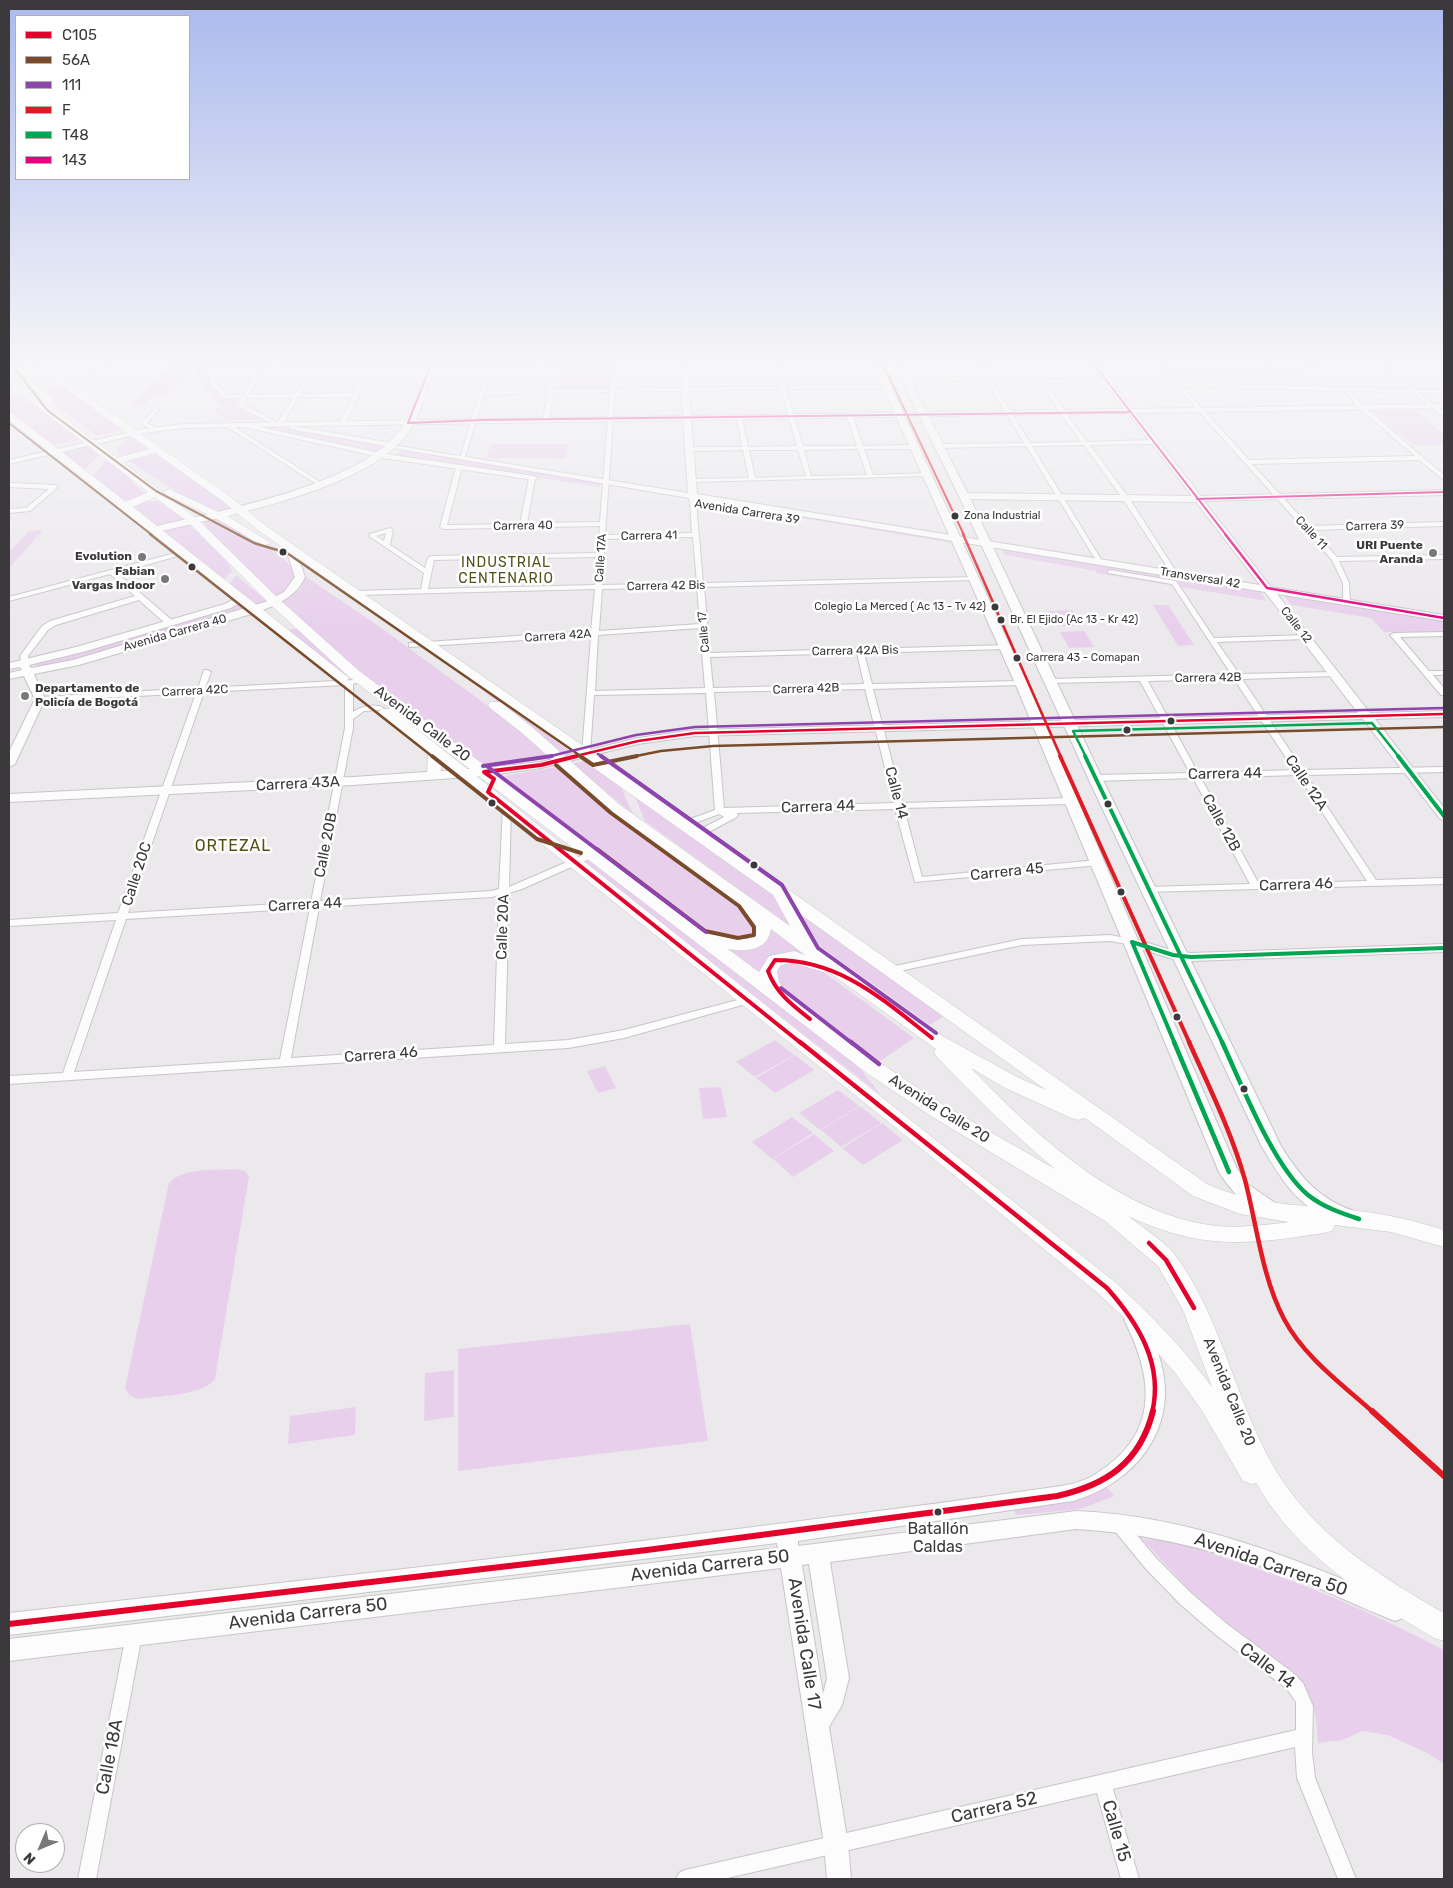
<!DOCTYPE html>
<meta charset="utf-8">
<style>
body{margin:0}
#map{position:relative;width:1453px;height:1888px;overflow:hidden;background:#ece9ed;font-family:Rubik,sans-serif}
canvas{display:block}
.frame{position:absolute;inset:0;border:10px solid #3b393c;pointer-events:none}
.legend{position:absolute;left:15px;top:15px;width:175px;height:165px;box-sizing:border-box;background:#fff;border:1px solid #b1b0b1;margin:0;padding:6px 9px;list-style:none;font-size:15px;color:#3b393c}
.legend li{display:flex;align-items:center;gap:10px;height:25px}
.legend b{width:25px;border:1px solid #b1b0b1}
.north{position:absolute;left:15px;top:1823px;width:50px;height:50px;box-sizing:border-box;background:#fff;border:1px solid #b1b0b1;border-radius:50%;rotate:225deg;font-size:14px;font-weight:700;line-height:20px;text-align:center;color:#3b393c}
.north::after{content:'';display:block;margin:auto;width:18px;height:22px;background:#79777a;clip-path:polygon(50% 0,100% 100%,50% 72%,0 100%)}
</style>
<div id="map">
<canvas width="1453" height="1888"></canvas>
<div class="frame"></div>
<ul class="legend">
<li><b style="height:6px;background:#e4002b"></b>C105</li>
<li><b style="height:6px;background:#7a4b2a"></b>56A</li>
<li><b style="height:6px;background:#8e44ad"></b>111</li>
<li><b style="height:6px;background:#e01b24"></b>F</li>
<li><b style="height:6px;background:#00a651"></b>T48</li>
<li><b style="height:6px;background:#e5007d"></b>143</li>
</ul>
<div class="north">N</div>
</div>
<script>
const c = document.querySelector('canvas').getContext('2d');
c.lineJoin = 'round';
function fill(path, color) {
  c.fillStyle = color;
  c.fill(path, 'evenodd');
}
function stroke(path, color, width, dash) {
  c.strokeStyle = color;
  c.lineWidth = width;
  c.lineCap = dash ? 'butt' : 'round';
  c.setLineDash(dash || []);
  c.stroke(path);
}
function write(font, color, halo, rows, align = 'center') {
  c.font = font + ' Rubik,sans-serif';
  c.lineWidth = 5;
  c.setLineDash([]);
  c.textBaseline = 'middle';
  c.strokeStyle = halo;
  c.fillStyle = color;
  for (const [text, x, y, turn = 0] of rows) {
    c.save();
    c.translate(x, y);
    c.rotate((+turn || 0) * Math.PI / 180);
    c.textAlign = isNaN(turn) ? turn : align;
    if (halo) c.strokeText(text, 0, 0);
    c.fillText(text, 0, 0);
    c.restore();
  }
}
fill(new Path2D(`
 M175 362H211C205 376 213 391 225 399H235L237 408 266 421 226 420 211 408H225C210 397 196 387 197 367H193L167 397H152L145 404 130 405Z
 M609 365V389L559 390 562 366Z
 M63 386 124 430 97 436 51 401 45 392Z
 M22 395 80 440 53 446 9 411V398Z
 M1414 410 1444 435V445H1413L1373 411Z
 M267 426H283L309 433 385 446 376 452 267 429Z
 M133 436 152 450 123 456 116 451 129 437Z
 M491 444H569L566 459 486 458Z
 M88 447 99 455 84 470 63 453Z
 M402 450 602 481 600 487 395 455Z
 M155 452 233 507 216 511 180 494 126 459Z
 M107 460 131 477 132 483 147 494 141 497 123 501 92 477Z
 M697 497 950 538 953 543 698 501Z
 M148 501H158L185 520 156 528 131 505Z
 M211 516C228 525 292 556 294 573 295 583 284 593 276 597L205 526 204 521Z
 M189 523 229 564 232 571 222 581 160 531Z
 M43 530 9 568V552L29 531Z
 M1002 548 1259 589 1266 601 1096 573V571L1005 555Z
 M237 575C247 586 258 592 268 602L255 607 231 586V582Z
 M305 576 377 625 517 727 549 758 488 768 362 675 281 601 299 589Z
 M1281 592 1444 620V632H1384L1371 618 1291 605Z
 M241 602 250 609 87 657 37 668 34 664 223 609Z
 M1153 605H1168L1194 645 1178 646Z
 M1072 610 1081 626H1057L1048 611Z
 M291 629H298L348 674 346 677 288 630Z
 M1084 631 1094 647 1069 648 1060 632Z
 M481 683 573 751 567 754H560L543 737 476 685Z
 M589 760 619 783 633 814 572 764Z
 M563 766 602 802 742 909 755 922 756 937 744 942 703 932 504 776Z
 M634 794 777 896 797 932 645 821Z
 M585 860H592L849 1054 880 1094 584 862Z
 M798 910 944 1016 930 1025 821 947Z
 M764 922 805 955 791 953 764 978 721 945 749 949Z
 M785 961 818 968 914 1038 879 1062 786 992 776 978 778 964Z
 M775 1040 794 1055 755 1077 736 1062Z
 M795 1055 814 1070 775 1093 756 1078Z
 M605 1066 616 1088 598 1093 587 1071Z
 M721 1087 727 1117 703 1119 699 1088Z
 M838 1090 859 1106 820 1130 799 1113Z
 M860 1106 881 1123 841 1147 821 1130Z
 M792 1117 813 1133 772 1159 752 1142Z
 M882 1123 903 1140 863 1165 842 1148Z
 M814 1134 834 1151 793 1177 773 1159Z
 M239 1169 246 1172 249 1176 215 1379C203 1396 158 1396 137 1399L129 1395 125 1388 169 1183C185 1166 217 1171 239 1169Z
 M690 1324 708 1441 458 1471V1349Z
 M454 1370V1417L424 1421 425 1373Z
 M356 1407 355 1435 288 1444 290 1416Z
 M1107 1487 1114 1496 1081 1509 1016 1515 1014 1510 1075 1500Z
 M1142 1539C1175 1540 1204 1551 1235 1561 1307 1584 1377 1615 1444 1650V1764L1429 1754 1388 1735 1362 1731 1343 1740 1318 1743 1316 1718 1311 1701 1301 1680 1241 1635 1188 1589Z`), '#e8d0ec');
const street = new Path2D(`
 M113 362H121L65 384 60 383Z
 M263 362H267L266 366 312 365 314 362H318L317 365 368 364 369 362H374L373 364 431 363 434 365 431 367H372L346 422 343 424 340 422 353 397H298L284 422 281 424 278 422 293 398H247L243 404 274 421 275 422 272 424 238 406 241 398H225L211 384 207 368 210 366H261ZM367 367 354 393 300 394 316 368ZM310 368 295 394 249 395 264 369ZM213 369H259L243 395H228L217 384Z
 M488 362H658L617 364 616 389 780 386 774 362H779L786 386 889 385V387L887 388 786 389 803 446H857L847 416 850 414 853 416 863 446 915 445 918 447 915 449H864L873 475 928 473 930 474V476L690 482V480L692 479 749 478 743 450 688 451 685 449 688 447H742L737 417 742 418 748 447 797 446 781 389 615 392 605 535 692 533 690 503 693 501 696 503 703 583 976 577 977 578 974 580 704 587 710 653 855 649 859 646 863 649 1008 645 1009 647 1005 649 864 653 872 684 1021 681 1025 683 1021 685 873 689 903 803 1071 798 1075 801 1071 804 904 808 922 877 1097 860 1100 861 1102 863 1100 865 915 882 895 809 737 813 738 815 737 817 701 836H695L693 834 695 832 724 817 719 814 685 827 681 824 682 822 715 810 706 693 594 695 590 754 586 757 582 754 591 636 409 647V643H412L591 631 595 589 358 595 354 593 358 591 421 589 424 573 369 536 370 534 390 528 393 530 390 545 425 568 428 558 431 556 598 553 600 526 443 529 440 527 456 467 459 465 462 467 447 525 520 524 529 478 532 476 535 478 527 523 600 522 610 392 553 393 549 420 546 422 543 420 548 393 484 395 465 457 460 458 487 367 439 368 436 366 439 364ZM612 364 610 389 554 390 558 365ZM553 365 548 390 485 391 492 367ZM858 449 867 475 811 476 804 450ZM749 450H798L806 476 755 478ZM386 533 384 541 376 536ZM693 537 697 583 602 585 605 539ZM597 557 595 585 428 589 434 560ZM697 587 700 624 599 631 602 589ZM700 628 705 688 595 691 598 635ZM857 653 864 684 713 688 710 657ZM865 689 894 803 724 808 714 692Z
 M976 362H1013L982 364 990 378 1173 383 1155 362H1160L1167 369 1321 368 1323 371 1169 373 1179 383 1409 389 1377 362H1383L1416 390H1444V394L1420 393 1444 412V417L1413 393 1350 391 1363 406 1444 475V480L1419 460 1252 464 1309 526 1444 522V526L1312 530 1337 557 1444 555V559L1339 561 1349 583 1350 601 1343 603V583L1332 560 1176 386 1047 383 1065 412 1087 442 1153 440 1156 442 1153 444 1090 445 1129 498 1177 573 1174 575 1171 573 1123 499 1084 445 1032 446 1102 561 1097 562 1026 446 938 448 935 446 938 444 1024 443 987 381 903 379 900 377 903 375 985 378ZM992 381 1041 382 1060 413 1081 442 1030 443ZM1182 386 1344 391 1359 408 1415 456 1249 460Z
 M1437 362H1443L1444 367Z
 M156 408 159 410 147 423 153 426V428H149L142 424V422Z
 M241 423 380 453 383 455 380 457 239 426 238 425Z
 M226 424H230L323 484 318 485 226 426Z
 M292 426 392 443 395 445 392 447 290 429V427Z
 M9 483 55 485 58 487 30 511 9 513V509L26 508 49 489 9 487Z
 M183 551 185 552V554L117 573 173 621V625H167L139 600 56 625 48 630 28 656V665H22L20 656 42 626 50 621 135 596 110 574 9 601V597Z
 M1110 570 1176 581 1214 638 1308 635 1309 637 1305 639 1217 642 1239 674 1334 672 1338 674 1334 676 1242 679 1303 770 1444 767V772L1306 775 1376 880 1444 878V884L1145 892 1143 890 1145 888 1148 887 1250 884 1193 778 1095 781 1091 778 1095 775 1190 773 1140 681 1051 683 1047 681 1051 679 1231 674 1172 584 1108 573V571ZM1234 679 1294 770 1198 773 1148 681ZM1298 775 1367 881 1259 884 1201 778Z
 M1444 632V636L1400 637 1429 671H1444V675H1433L1444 688V695H1441L1390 635 1394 633Z
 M204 670H207L211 672 205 688 354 680 358 682 353 684V712C361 706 376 703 384 708L380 710 364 711 353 719V728L320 901 492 891 499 889 503 807 507 804 511 807 509 887 590 852H596L598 854 596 856 522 889 509 893 505 1044 568 1040 624 1030 749 997 754 1000 753 1002 624 1038 568 1048 9 1084V1076L63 1073 116 920 9 926V920L118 913 196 693 40 701 36 699 40 697 198 688ZM345 685V728L311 902 128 913 204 692ZM499 895 494 1045 291 1058 319 907 492 897ZM310 908 280 1059 74 1072 126 919Z
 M1110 935 1136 940 1137 942 1132 945 1110 941 1022 945 890 973 885 970 890 967 1022 939Z
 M1119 1518 1124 1520 1157 1559 1191 1593 1227 1624 1292 1672 1303 1683 1313 1706 1312 1752 1315 1778 1356 1879H1338L1297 1778 1295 1747 1113 1789 1139 1879H1121L1097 1793 723 1879H676L679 1873 685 1870 1296 1730V1702L1287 1689 1216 1635 1180 1604 1146 1569 1114 1530 1112 1525 1114 1520Z
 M134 1627 140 1630 142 1635 96 1879H78L126 1635 128 1630Z`);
const secondary = new Path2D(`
 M680 362H687L691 416 1124 409 1089 362H1096L1132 409 1444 404V408L1136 413 1201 496 1444 490V495L1204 501 1271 587 1444 615V621L1277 594 1370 713 1444 711V717L1375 719 1444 808V820L1440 819 1363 719 695 736 638 744 541 768 484 776 353 785 9 802V794L353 777 484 768 541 762 638 738 695 730 1358 713 1265 592 697 499 693 504 690 503 689 498 394 448 398 446 688 493 683 420 183 428 144 433 9 464V460L144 429 183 424 683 416ZM1128 413 1192 496 964 493 960 496 964 499 1196 502 1260 585 697 494 691 420Z
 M386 454 534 476 538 478 534 480 383 458V454Z
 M290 544 295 547 305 577C296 597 278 604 258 612L79 665 34 674 45 699 15 764 9 767V752L35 699 24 676 9 679V673L22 670 20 667 9 669V663L76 647 225 604 238 597 246 599 231 608 83 652 29 665 31 668 73 660 265 602 284 592 295 577 285 547Z
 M1132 938 1174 951 1191 953 1444 944V952L1191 961 1173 959 1127 945 1125 942 1127 939Z
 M1133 1313 1139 1315C1148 1330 1157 1346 1161 1363 1179 1429 1134 1484 1073 1501L798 1541V1546L1076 1511C1194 1516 1295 1559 1403 1604L1406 1611 1403 1618 1395 1621C1359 1607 1323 1589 1287 1575 1218 1551 1149 1533 1076 1529L830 1562 849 1678 842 1705 829 1727 848 1844 851 1879H827L824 1844 781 1568 9 1661V1639L778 1548 777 1543 9 1635V1613C291 1582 573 1551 855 1514 912 1507 969 1499 1026 1491 1048 1487 1074 1487 1094 1475 1159 1436 1155 1380 1124 1320L1127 1315ZM809 1564 827 1678 823 1694 802 1565Z`);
const primary = new Path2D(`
 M428 362H436C427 386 422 413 408 433 366 491 221 517 153 533L148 530 149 528C217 511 358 487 401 429 415 411 420 384 428 362Z
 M872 362H880L1027 683 1237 1169 1249 1185 1278 1205 1281 1210 1278 1215C1257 1222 1229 1189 1219 1172L1015 683Z
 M893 362H901L969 496 1102 778 1281 1146C1300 1177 1319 1199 1354 1211L1357 1216 1354 1221C1345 1224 1340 1221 1332 1219 1297 1207 1280 1177 1262 1147L1088 778 959 496Z`);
const highway = new Path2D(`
 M14 362H23L55 403 47 405 117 458 149 449 29 362H39L229 496 266 526 631 779 1207 1184C1256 1206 1306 1205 1358 1211 1387 1214 1416 1221 1444 1230V1247L1391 1232 1335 1225 1332 1231 1324 1233C1247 1245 1201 1250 1128 1216 1143 1228 1163 1240 1175 1255 1225 1322 1236 1410 1282 1480 1322 1540 1383 1578 1444 1613V1641L1434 1638C1364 1596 1298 1555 1256 1483L1252 1484 1243 1481 1202 1411 1176 1374 1141 1334 1099 1294 906 1136 442 764 439 778H429L427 775 428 753 381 715 379 712 381 709H391L441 748 1115 1282C1151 1315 1183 1348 1212 1387L1183 1310 1158 1266 1105 1221 931 1116 868 1074 348 676 271 605 188 522 155 497 133 507 349 678 347 681H337L9 420V412L12 413 126 502 148 492 26 398 9 388V381L12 382 46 405ZM155 453 221 500 258 530 773 895 790 926 620 805 532 727 500 702H490L488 705 490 708 522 733 610 811 741 908 753 929V936L747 939H735L707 933 358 670 279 599 196 518 122 462ZM800 914 1046 1090 1017 1077 939 1034 817 946ZM771 929 805 955 794 951 769 956 759 972 728 949C746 952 768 951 771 929ZM793 963 823 972 827 971 936 1049 934 1052 937 1057C975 1097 1013 1134 1055 1169L945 1106 882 1064 785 992 779 982 777 971 781 965ZM971 1068 1003 1087 1071 1118 1078 1120 1085 1118 1193 1196 1240 1214 1289 1222C1265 1225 1241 1228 1217 1226 1122 1216 1034 1134 971 1068Z
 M169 489 229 517 271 543 265 546 261 545 221 521 165 494 164 492Z`);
stroke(street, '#c8c5c8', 2);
stroke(secondary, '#c8c5c8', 2);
stroke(primary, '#c8c5c8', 2);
stroke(highway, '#c8c5c8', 1);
fill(street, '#fcfcfc');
fill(secondary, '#fcfcfc');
fill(primary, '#fcfcfc');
fill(highway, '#fcfcfc');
stroke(new Path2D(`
 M572 757 638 741 695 733 1444 714`), '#e4002b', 2.5);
stroke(new Path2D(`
 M484 772 541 765 577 756
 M484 772 494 779 488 792 802 1044
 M810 1019C792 1005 776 993 768 971L775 960C841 960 883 1000 932 1038`), '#e4002b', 4);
stroke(new Path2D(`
 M800 1042 1107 1288C1138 1323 1164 1364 1152 1413
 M1149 1243 1166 1260 1194 1308`), '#e4002b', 4.5);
stroke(new Path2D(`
 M9 1624 647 1550 1057 1496C1106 1485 1140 1463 1153 1411`), '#e4002b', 6);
stroke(new Path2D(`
 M13 366 47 410 156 491 239 535
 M9 423 152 535`), '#7a4b2a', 2);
stroke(new Path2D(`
 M150 534 433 757
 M237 534 254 543 287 553 582 757
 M631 757 661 751 713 746 1444 727`), '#7a4b2a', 2.5);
stroke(new Path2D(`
 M432 756 537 839 581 853
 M580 756 593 765 637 756
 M556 765 611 813 739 906 754 927V935L738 938 705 931 597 849`), '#7a4b2a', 4);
stroke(new Path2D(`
 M598 754 603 757
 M547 757 636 735 695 727 1444 708`), '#8e44ad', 2.5);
stroke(new Path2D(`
 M601 756 782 885 818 948 936 1033
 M483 766 552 756
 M488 767 706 932
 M781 988 853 1044`), '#8e44ad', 4);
stroke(new Path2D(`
 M851 1042 879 1064`), '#8e44ad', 4.5);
stroke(new Path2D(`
 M882 362 964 535`), '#e01b24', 2);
stroke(new Path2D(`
 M963 534 1061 757`), '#e01b24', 2.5);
stroke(new Path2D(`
 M1060 756 1190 1044`), '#e01b24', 4);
stroke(new Path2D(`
 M1189 1042C1209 1087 1232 1133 1245 1180 1257 1226 1262 1277 1284 1319 1304 1357 1343 1385 1374 1413`), '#e01b24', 4.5);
stroke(new Path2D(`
 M1372 1411 1444 1476`), '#e01b24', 6);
stroke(new Path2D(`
 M1086 757 1073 731 1372 723 1399 757`), '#00a651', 2.5);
stroke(new Path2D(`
 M1085 756 1223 1044
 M1398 756 1444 816
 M1132 942 1173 955 1191 957 1444 948
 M1132 942 1175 1044`), '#00a651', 4);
stroke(new Path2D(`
 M1174 1042 1229 1172
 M1222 1042C1242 1085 1273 1166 1308 1195 1323 1207 1341 1213 1359 1219`), '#00a651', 4.5);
stroke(new Path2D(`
 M432 362 408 423 483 420 1129 412
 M1092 362 1226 535
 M1197 499 1444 492`), '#e5007d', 2);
stroke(new Path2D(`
 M1225 534 1267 588 1444 618`), '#e5007d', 2.5);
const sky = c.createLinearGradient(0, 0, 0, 627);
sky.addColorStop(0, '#abbaee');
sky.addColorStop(0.58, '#f6f5f7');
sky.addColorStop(1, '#f6f5f700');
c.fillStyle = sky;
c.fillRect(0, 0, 1453, 627);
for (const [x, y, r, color] of [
 [955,516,4.5,"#3b393c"],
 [283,552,4.5,"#3b393c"],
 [1433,553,5,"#79777a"],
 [142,557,5,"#79777a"],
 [192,567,4.5,"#3b393c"],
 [165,579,5,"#79777a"],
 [995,607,4.5,"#3b393c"],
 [1001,620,4.5,"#3b393c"],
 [1017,658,4.5,"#3b393c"],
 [25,696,5,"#79777a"],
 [1171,721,4.5,"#3b393c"],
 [1127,730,4.5,"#3b393c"],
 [492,803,4.5,"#3b393c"],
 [1108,804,4.5,"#3b393c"],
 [754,865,4.5,"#3b393c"],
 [1121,892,4.5,"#3b393c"],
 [1177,1017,4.5,"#3b393c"],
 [1244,1089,4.5,"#3b393c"],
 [938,1512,4.5,"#3b393c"]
]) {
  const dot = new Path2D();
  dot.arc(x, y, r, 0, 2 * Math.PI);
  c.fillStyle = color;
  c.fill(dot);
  stroke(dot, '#fff', 2);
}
write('11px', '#3b393c', '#fff', [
 ["Zona Industrial",964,516],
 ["Colegio La Merced ( Ac 13 - Tv 42)",986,607,"right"],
 ["Br. El Ejido (Ac 13 - Kr 42)",1010,620],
 ["Carrera 43 - Comapan",1026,658]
], 'left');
write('12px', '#3b393c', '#fff', [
 ["Avenida Carrera 39",747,512,9],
 ["Carrera 40",523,526,-1],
 ["Carrera 39",1375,526,-2],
 ["Calle 11",1311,533,47],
 ["Carrera 41",649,536,-1],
 ["Calle 17A",601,558,-86],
 ["Transversal 42",1200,578,9],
 ["Carrera 42 Bis",666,586,-1],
 ["Calle 12",1296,625,52],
 ["Calle 17",704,632,-95],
 ["Avenida Carrera 40",175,633,-16],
 ["Carrera 42A",558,636,-4],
 ["Carrera 42A Bis",855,651,-1],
 ["Carrera 42B",1208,678,-1],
 ["Carrera 42B",806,689,-2],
 ["Carrera 42C",195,691,-3]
]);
write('bold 12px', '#3b393c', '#fff', [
 ["URI Puente",1423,546],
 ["Aranda",1423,560],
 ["Evolution",132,557],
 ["Fabian",155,572],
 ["Vargas Indoor",155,586],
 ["Departamento de",35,689,"left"],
 ["Policía de Bogotá",35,703,"left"]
], 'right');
c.letterSpacing = '1px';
write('14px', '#505216', '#fff', [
 ["INDUSTRIAL",506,563],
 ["CENTENARIO",506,579]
]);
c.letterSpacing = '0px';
write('15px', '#3b393c', '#fff', [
 ["Avenida Calle 20",422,724,37],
 ["Carrera 44",1225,774,-1],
 ["Calle 12A",1306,783,56],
 ["Carrera 43A",298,784,-3],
 ["Calle 14",896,793,75],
 ["Carrera 44",818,807,-2],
 ["Calle 12B",1221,823,61],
 ["Calle 20B",326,845,-79],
 ["Carrera 45",1007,872,-6],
 ["Calle 20C",137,874,-72],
 ["Carrera 46",1296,885,-2],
 ["Carrera 44",305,905,-3],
 ["Calle 20A",503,927,-88],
 ["Carrera 46",381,1055,-4],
 ["Avenida Calle 20",939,1109,32],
 ["Avenida Calle 20",1229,1392,68]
]);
c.letterSpacing = '1px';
write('16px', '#505216', '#fff', [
 ["ORTEZAL",233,846]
]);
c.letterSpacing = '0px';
write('16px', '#3b393c', '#fff', [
 ["Batallón",938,1529],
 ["Caldas",938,1547]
]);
write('18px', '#3b393c', '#fff', [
 ["Avenida Carrera 50",1271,1565,19],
 ["Avenida Carrera 50",710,1566,-7],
 ["Avenida Carrera 50",308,1614,-7],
 ["Avenida Calle 17",804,1644,81],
 ["Calle 14",1267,1666,37],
 ["Calle 18A",110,1757,-79],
 ["Carrera 52",994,1808,-13],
 ["Calle 15",1116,1831,74]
]);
</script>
